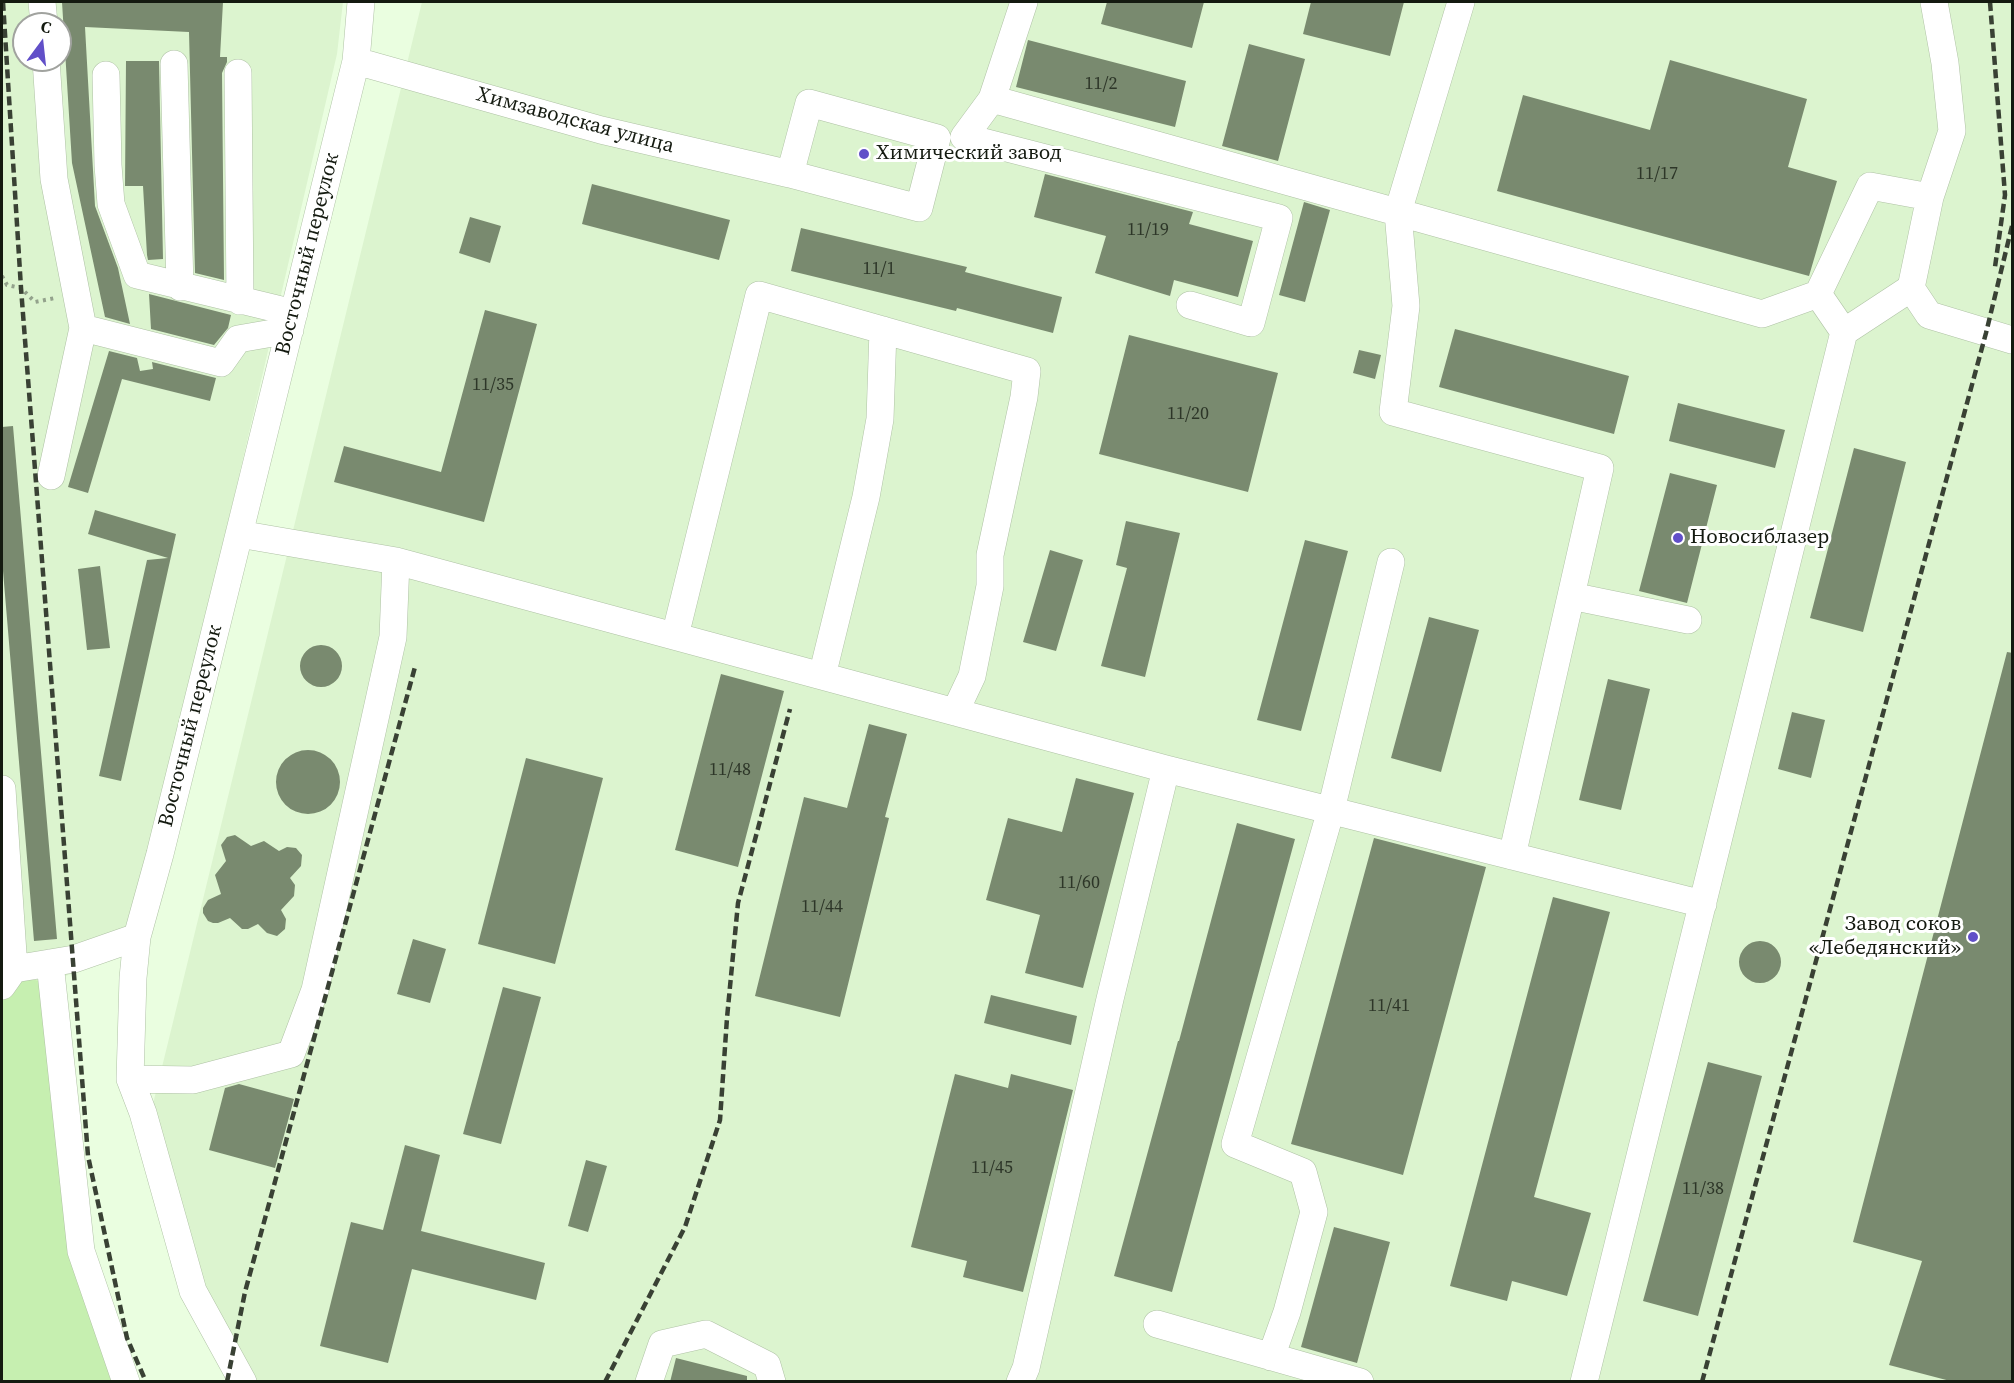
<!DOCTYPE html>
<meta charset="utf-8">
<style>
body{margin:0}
#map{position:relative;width:2014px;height:1383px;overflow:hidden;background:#eafee0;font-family:"Source Serif 4",serif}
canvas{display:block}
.frame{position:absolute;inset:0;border:3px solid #141a10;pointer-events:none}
.north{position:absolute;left:12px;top:12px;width:60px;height:60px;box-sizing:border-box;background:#fff;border:2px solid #a1a39f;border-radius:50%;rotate:15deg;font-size:16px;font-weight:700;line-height:24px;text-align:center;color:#141a10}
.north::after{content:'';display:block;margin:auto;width:21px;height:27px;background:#614fc8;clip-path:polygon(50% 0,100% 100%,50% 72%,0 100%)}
</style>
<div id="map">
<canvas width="2014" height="1383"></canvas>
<div class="frame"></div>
<div class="north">С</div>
</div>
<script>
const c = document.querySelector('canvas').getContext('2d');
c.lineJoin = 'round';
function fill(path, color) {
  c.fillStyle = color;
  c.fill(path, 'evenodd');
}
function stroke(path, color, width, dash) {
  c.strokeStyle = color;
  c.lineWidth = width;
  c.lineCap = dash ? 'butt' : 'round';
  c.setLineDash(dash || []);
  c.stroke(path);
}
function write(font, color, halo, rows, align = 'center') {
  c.font = font + ' "Source Serif 4",serif';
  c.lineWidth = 6;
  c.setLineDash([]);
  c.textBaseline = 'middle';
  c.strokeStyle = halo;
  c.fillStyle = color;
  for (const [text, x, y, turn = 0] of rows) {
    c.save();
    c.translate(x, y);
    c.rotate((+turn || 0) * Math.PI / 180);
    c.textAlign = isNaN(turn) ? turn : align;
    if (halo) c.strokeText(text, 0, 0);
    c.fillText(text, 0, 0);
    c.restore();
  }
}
fill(new Path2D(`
 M2 2H343L337 54 128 953 49 982 21 978 2 968ZM24 24H60V60H24Z
 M422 2H2012V1381H231L152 1108Z`), '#dcf4cf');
fill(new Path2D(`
 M21 978 49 982 75 1255 121 1381 2 1382V1001Z`), '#c6efb0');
fill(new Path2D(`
 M62 2H223L220 57H227V62L222 73 224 280 195 273 189 32 85 27 95 206 118 268 130 324 105 317 72 163Z
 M1107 2H1204L1192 48 1101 24Z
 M1311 2H1404L1390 56 1303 34Z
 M1028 40 1186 81 1175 127 1016 87Z
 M1249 44 1305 59 1278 161 1222 146Z
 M1670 60 1807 99 1788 167 1837 181 1809 276 1497 191 1523 95 1650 130Z
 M126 61H159L163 259 148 260 147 255 143 186H125Z
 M1045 174 1193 212 1189 224 1253 241 1238 297 1174 280 1170 296 1095 273 1106 236 1034 217Z
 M592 184 730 220 719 260 582 224Z
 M1304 202 1330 210 1305 302 1279 295Z
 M470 217 501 226 490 263 459 253Z
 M801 228 967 267 965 272 1062 297 1053 333 957 308 956 311 791 271Z
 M149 294 231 315 228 328 214 345 151 329Z
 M485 310 537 324 484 522 334 482 344 446 441 472Z
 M1455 329 1629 376 1614 434 1439 387Z
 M1129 335 1278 373 1248 492 1099 454Z
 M1359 350 1381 355 1375 379 1353 373Z
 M109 351 137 358 140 371 153 369 152 362 216 378 210 401 122 379 88 493 68 487Z
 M1678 403 1785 430 1775 468 1669 441Z
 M13 426 57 939 34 941 2 559V427Z
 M1854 448 1906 462 1863 632 1810 618Z
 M1670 473 1717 485 1687 603 1639 591Z
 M95 510 176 534 121 781 99 776 147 560 168 558 88 534Z
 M1126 521 1180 533 1145 677 1101 666 1127 568 1116 565Z
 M1305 540 1348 551 1301 731 1257 720Z
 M1050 550 1083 560 1056 651 1023 642Z
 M100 566 110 648 87 650 78 569Z
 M1429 617 1479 630 1441 772 1391 758Z
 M300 666a21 21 0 1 1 42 0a21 21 0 1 1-42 0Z
 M2007 652 2013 653V1382H1954L1889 1365 1922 1261 1853 1242Z
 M721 674 784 691 738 867 675 850Z
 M1608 679 1650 689 1621 810 1579 800Z
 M1792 712 1825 720 1811 778 1778 769Z
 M869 724 907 734 885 817 889 818 840 1017 755 996 804 797 847 808Z
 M276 782a32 32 0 1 1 64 0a32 32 0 1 1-64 0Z
 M526 758 603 778 555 964 478 944Z
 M1076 778 1134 793 1083 988 1025 973 1040 915 986 900 1008 818 1062 832Z
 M1237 823 1295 839 1172 1292 1114 1276 1178 1041H1179Z
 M235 835 251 846 264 841 279 851 287 847 296 848 302 855 301 866 290 878 295 885 294 896 281 910 286 919 285 929 277 936 267 933 258 924 248 929H242L230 918 218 923H213L208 921 203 913V908L208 900 221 894 215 875 226 861 221 845 227 837Z
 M1374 838 1486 867 1403 1175 1291 1144Z
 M1553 897 1610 912 1534 1197 1591 1213 1567 1296 1512 1281 1507 1301 1450 1286Z
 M413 939 446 949 430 1003 397 994Z
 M1739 962a21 21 0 1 1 42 0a21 21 0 1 1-42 0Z
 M503 987 541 997 501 1144 463 1134Z
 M991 995 1077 1016 1071 1045 984 1023Z
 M1708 1062 1762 1076 1698 1316 1643 1301Z
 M955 1074 1008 1088 1011 1074 1073 1090 1023 1292 963 1277 967 1261 911 1247Z
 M239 1084 294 1099 275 1168 209 1150 225 1088Z
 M405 1145 440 1155 421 1231 545 1263 536 1300 412 1269 388 1363 320 1346 351 1222 383 1230Z
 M586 1160 607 1166 588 1232 568 1226Z
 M1334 1227 1390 1242 1357 1363 1301 1347Z
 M676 1358 747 1376V1382H670Z`), '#798a6f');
const minor = new Path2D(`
 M42 2 44 24
 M1024 2 992 99 1762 314 1818 294 1870 186 1930 197
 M1461 2 1398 212 1406 306 1393 412 1600 468 1512 856
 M1934 2 1945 63 1952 131 1930 197 1911 288 1929 315 2012 340
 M46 60 54 179 83 328 51 476
 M356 61 601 130 777 171 790 174 919 208 937 138 809 103 790 174
 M174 64 180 287
 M238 73 240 301
 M106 75 108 165 111 204 137 275 294 313
 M992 99 964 137 1279 218 1251 323 1190 305
 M1818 294 1844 332
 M83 328 221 363 238 339 290 330
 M239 534 396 561 1166 769 1703 904
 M1571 596 1688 620
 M675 636 759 295 1027 371 1024 397 990 555V586L972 676 955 712
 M822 676 866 497 880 419 883 330
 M2 789 14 969
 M50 963 81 1251 126 1382
 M2 986 14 969 74 959 137 937
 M130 1079 193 1080 291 1054 315 990 393 637 396 561
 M1157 1324 1360 1382
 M1271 1357 1287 1312 1314 1212 1303 1172 1235 1144 1331 810 1391 562
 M243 1382 193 1291 143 1113 130 1079 133 978 137 937 160 854 356 61 361 2
 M649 1382 662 1344 706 1334 767 1365 772 1382
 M1020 1382 1026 1368 1110 999 1166 769
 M1584 1382 1844 332 1911 288`);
stroke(minor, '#afc2a5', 28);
stroke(new Path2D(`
 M2 276 7 285 21 288 35 302 55 298`), '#93a28c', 4, [3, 4.5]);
stroke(minor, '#fff', 27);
stroke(new Path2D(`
 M3 2 21 288 88 1156 127 1338 146 1382
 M1990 2 2005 195 1995 267
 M227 1382 245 1292 415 667
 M605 1382 685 1227 720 1120 727 1018 738 903 790 709
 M1702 1382 1986 333 2012 226`), '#394134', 4.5, [9, 4.5]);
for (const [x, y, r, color] of [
 [864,154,6,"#614fc8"],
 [1678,538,6,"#614fc8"],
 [1973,937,6,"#614fc8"]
]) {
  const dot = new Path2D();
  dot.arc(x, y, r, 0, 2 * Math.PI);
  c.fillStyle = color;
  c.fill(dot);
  stroke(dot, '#fff', 2);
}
write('18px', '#2d3628', null, [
 ["11/2",1101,84],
 ["11/17",1657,174],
 ["11/19",1148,230],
 ["11/1",879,269],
 ["11/35",493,385],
 ["11/20",1188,414],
 ["11/48",730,770],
 ["11/60",1079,883],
 ["11/44",822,907],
 ["11/41",1389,1006],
 ["11/45",992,1168],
 ["11/38",1703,1189]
]);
write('21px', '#141a10', '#fff', [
 ["Химзаводская улица",575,121,15],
 ["Восточный переулок",308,254,-76],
 ["Восточный переулок",191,726,-76]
]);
write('21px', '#141a10', '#fff', [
 ["Химический завод",876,154],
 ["Новосиблазер",1690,538],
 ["Завод соков",1961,925,"right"],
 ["«Лебедянский»",1961,949,"right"]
], 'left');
</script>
